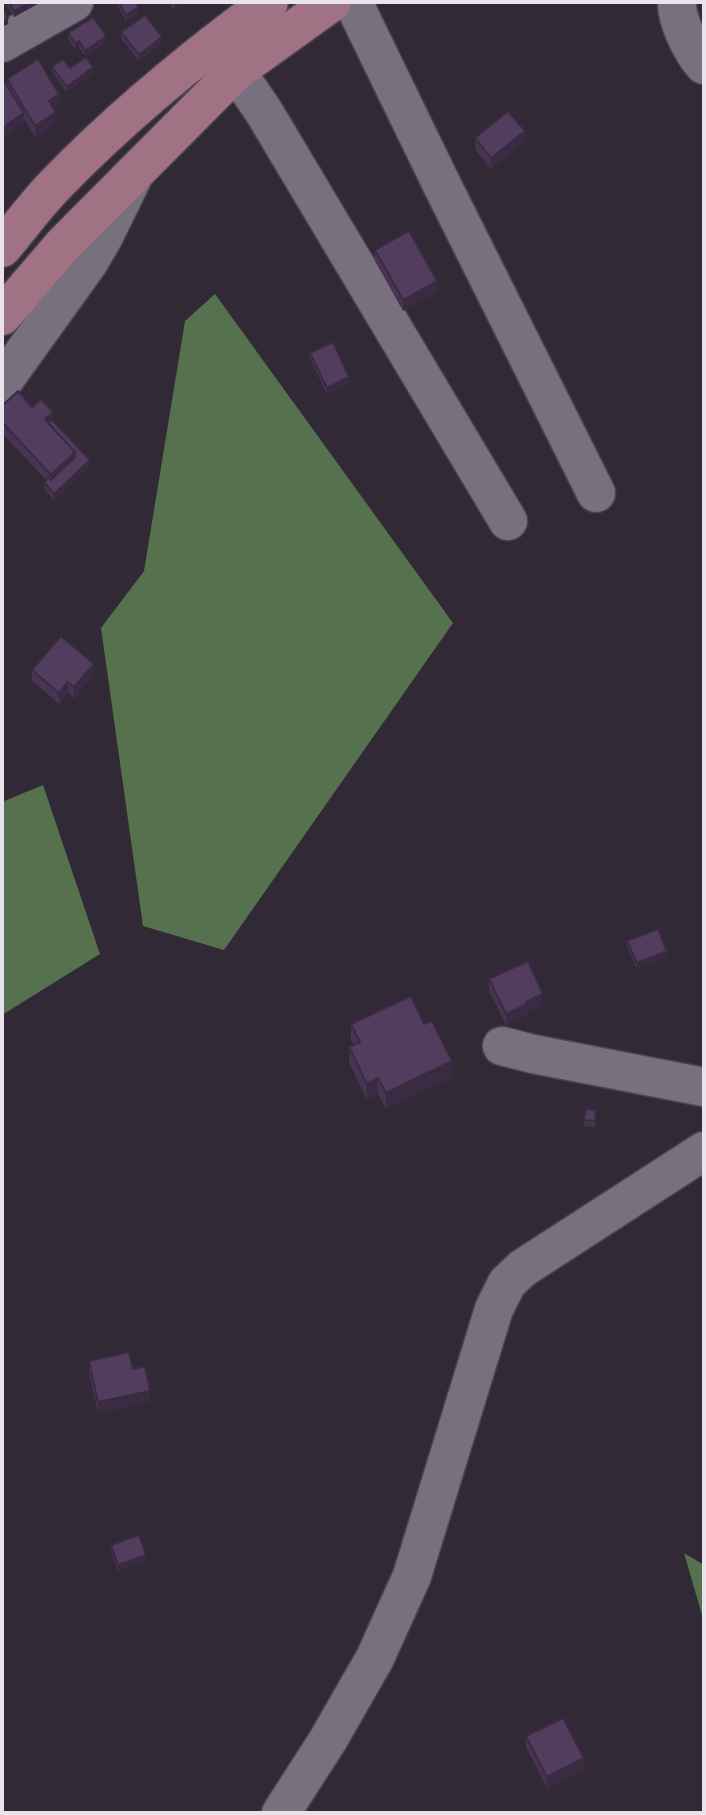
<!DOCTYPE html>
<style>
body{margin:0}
#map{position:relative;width:706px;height:1815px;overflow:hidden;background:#322936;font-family:Arial,sans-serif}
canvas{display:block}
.frame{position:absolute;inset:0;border:4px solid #e9e3ec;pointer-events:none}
</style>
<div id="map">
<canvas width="706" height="1815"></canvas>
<div class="frame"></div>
</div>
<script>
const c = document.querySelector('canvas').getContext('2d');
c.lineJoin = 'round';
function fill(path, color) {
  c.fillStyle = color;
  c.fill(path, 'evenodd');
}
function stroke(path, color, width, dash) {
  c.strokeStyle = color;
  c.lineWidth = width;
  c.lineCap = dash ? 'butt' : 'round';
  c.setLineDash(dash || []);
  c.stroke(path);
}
fill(new Path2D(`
 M215 294 453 623 224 950 143 926 101 628 144 571 185 321Z
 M43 785 100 954 2 1015V802Z
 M684 1553 704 1565V1622Z`), '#56714d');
const minor = new Path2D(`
 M353 2 443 187 596 493
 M677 2C676 20 692 52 704 65
 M2 43 74 2
 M236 71 264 112 508 521
 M2 383 89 262 104 236 132 179
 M502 1046 533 1054 704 1087
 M281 1813 328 1740 375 1658 412 1576 494 1309 507 1283 523 1268 704 1151`);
const major = new Path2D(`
 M2 248C20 227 37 203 57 183 122 116 194 57 269 2
 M2 316 62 246 236 71 332 2`);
stroke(minor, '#4b444f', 41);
stroke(major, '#4b444f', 41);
stroke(minor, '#79707f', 38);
stroke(major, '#a17283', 38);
fill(new Path2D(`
 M5 2H41L14 17Z
 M117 2H135L139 13 126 21 117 5Z
 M169 2H187L174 10Z
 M121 32 162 43 139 61 121 38Z
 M68 33 106 42 85 56 79 47 75 49 68 39Z
 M52 67 70 68 93 73 67 92 52 72Z
 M7 79 59 105 54 109 56 123 35 137 24 118V124L7 86Z
 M475 138 525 142 491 169 475 149Z
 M375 250 437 292 403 311 375 261Z
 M310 353 349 383 327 394 310 358Z
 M2 406 32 407 53 420 90 466 54 500 44 488V482L46 480 2 433Z
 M32 670 94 675 74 698 68 693 59 704 32 681Z
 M627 941 667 957 637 969 627 947Z
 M489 979 543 1005 527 1012V1015L506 1025 489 990Z
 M351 1024H424L452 1077 386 1109 378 1094 367 1100 349 1063V1047L354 1045 351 1040Z
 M596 1116 595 1127 584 1126V1120Z
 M89 1361 133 1369 150 1402 98 1413 89 1372Z
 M111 1545 146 1561 118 1571 111 1551Z
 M526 1736 584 1769 547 1788 526 1747Z`), '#473452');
fill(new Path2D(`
 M30 2H41L14 17V11Z
 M178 2H187L174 10V4Z
 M139 7V13L126 21V15Z
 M8 18V24L2 27V22Z
 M106 36V42L85 56V51Z
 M162 37V43L139 61V55Z
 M79 41V47L75 49V43Z
 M93 67V73L67 92V87Z
 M59 94V105L49 112V101Z
 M56 112V123L35 137V126Z
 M24 113V124L2 139V128Z
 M525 131V142L491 169V158Z
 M437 281V292L403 311V300Z
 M349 377V383L327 394V388Z
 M53 412V423L48 428 45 419Z
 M75 452V463L51 486V475Z
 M90 460V466L54 500V494Z
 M94 664V675L74 698V687Z
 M68 682V693L59 704V693Z
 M667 951V957L637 969V963Z
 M543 994V1005L527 1012V1015L506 1025V1014L526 1002Z
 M452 1061V1077L386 1109V1093Z
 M378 1078V1094L367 1100V1084Z
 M150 1391V1402L98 1413V1402Z
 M146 1555V1561L118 1571V1565Z
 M584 1758V1769L547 1788V1777Z`), '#3a2b42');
const building = new Path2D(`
 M9 2H30L14 11Z
 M118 2H135L139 7 126 15Z
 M2 5 8 18 2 22Z
 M145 15 162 37 139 55 121 32Z
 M93 17 106 36 85 51 79 41 75 43 68 33Z
 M86 57 93 67 67 87 52 67 63 59 70 68Z
 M38 59 59 94 49 101 56 112 35 126 7 79Z
 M2 78 24 113 2 128Z
 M508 111 525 131 491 158 475 138Z
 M409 231 437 281 403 300 375 250Z
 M333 342 349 377 327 388 310 353Z
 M18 391 32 407 41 399 53 412 45 419 75 452 51 475 2 422V406Z
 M51 419 90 460 54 494 44 482 49 477 51 480 75 457V452L47 422Z
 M61 636 94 664 74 687 68 682 59 693 32 670Z
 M658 929 667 951 637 963 627 941Z
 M528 961 543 994 526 1002 527 1004 506 1014 489 979Z
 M411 996 424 1024 432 1021 452 1061 386 1093 378 1078 367 1084 349 1047 360 1042 351 1024Z
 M586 1109 596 1110 595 1121 584 1120Z
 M129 1352 133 1369 145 1366 150 1391 98 1402 89 1361Z
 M139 1535 146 1555 118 1565 111 1545Z
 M563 1718 584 1758 547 1777 526 1736Z`);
fill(building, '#533d5f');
stroke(building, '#3a2b42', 2);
</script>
